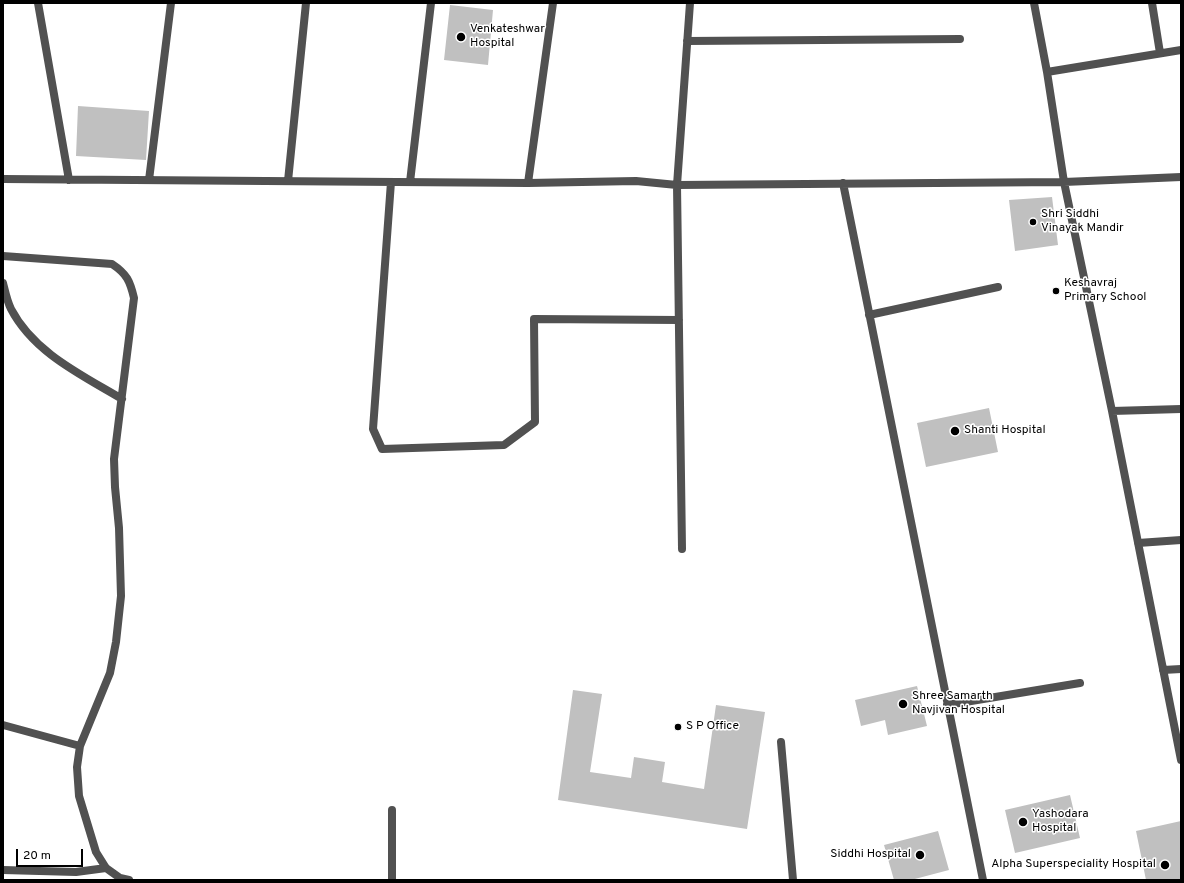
<!DOCTYPE html>
<style>
body{margin:0}
#map{position:relative;width:1184px;height:883px;overflow:hidden;background:#fff;font-family:Overpass,sans-serif}
canvas{display:block}
.frame{position:absolute;inset:0;border:4px solid #000;pointer-events:none}
.scale{position:absolute;left:16px;top:849px;width:67px;height:18px;box-sizing:border-box;border:2px solid #000;border-top:0;padding-left:5px;font-size:12px;line-height:14px;white-space:nowrap;color:#000;-webkit-text-stroke:3px #fff;paint-order:stroke}
</style>
<div id="map">
<canvas width="1184" height="883"></canvas>
<div class="frame"></div>
<div class="scale">20 m</div>
</div>
<script>
const c = document.querySelector('canvas').getContext('2d');
c.lineJoin = 'round';
function fill(path, color) {
  c.fillStyle = color;
  c.fill(path, 'evenodd');
}
function stroke(path, color, width, dash) {
  c.strokeStyle = color;
  c.lineWidth = width;
  c.lineCap = dash ? 'butt' : 'round';
  c.setLineDash(dash || []);
  c.stroke(path);
}
function write(font, color, halo, rows, align = 'center') {
  c.font = font + ' Overpass,sans-serif';
  c.lineWidth = 3;
  c.setLineDash([]);
  c.textBaseline = 'middle';
  c.strokeStyle = halo;
  c.fillStyle = color;
  for (const [text, x, y, turn = 0] of rows) {
    c.save();
    c.translate(x, y);
    c.rotate((+turn || 0) * Math.PI / 180);
    c.textAlign = isNaN(turn) ? turn : align;
    if (halo) c.strokeText(text, 0, 0);
    c.fillText(text, 0, 0);
    c.restore();
  }
}
fill(new Path2D(`
 M450 5 493 10 488 65 444 60Z
 M78 106 149 111 146 160 76 156Z
 M1052 197 1058 245 1015 251 1009 200Z
 M989 408 998 452 926 467 917 423Z
 M917 686 927 726 888 735 885 720 861 726 855 700Z
 M573 690 602 694 590 772 631 778 634 757 665 762 662 782 704 789 716 705 765 712 747 829 558 800Z
 M1070 795 1080 838 1015 853 1005 810Z
 M1181 821V880H1146L1136 831Z
 M938 831 949 870 911 880H894L884 845Z`), '#c0c0c0');
stroke(new Path2D(`
 M3 256 112 264C127 274 130 281 134 298L114 459 115 487 119 528 121 596 116 642 110 673 80 746 77 767 79 796 96 852 106 868 120 878 129 880
 M3 283C5 291 7 301 11 309 34 353 82 375 122 399
 M3 725 80 746
 M781 742 793 880
 M392 810V880
 M3 870 76 872 106 868`), '#515151', 8);
stroke(new Path2D(`
 M38 3 69 180
 M1034 3 1047 72 1064 182 1112 411 1181 760
 M1152 3 1160 53
 M687 41 960 39
 M1047 72 1181 50
 M3 179 528 183 636 181 677 185 1064 182 1181 177
 M149 180 171 3
 M288 181 306 3
 M391 182 373 429 382 449 504 445 535 422 534 319 679 320
 M410 182 431 3
 M528 183 553 3
 M843 183 983 880
 M869 315 998 287
 M1112 411 1181 409
 M1138 543 1181 540
 M682 549 677 185 690 3
 M1163 670 1181 669
 M947 705 1080 683`), '#515151', 8);
for (const [x, y, r, color] of [
 [461,37,5,"#000"],
 [1033,222,4,"#000"],
 [1056,291,4,"#000"],
 [955,431,5,"#000"],
 [903,704,5,"#000"],
 [678,727,4,"#000"],
 [1023,822,5,"#000"],
 [920,855,5,"#000"],
 [1165,865,5,"#000"]
]) {
  const dot = new Path2D();
  dot.arc(x, y, r, 0, 2 * Math.PI);
  c.fillStyle = color;
  c.fill(dot);
  stroke(dot, '#fff', 1.5);
}
write('12px', '#000', '#fff', [
 ["Venkateshwar",470,30],
 ["Hospital",470,44],
 ["Shri Siddhi",1041,215],
 ["Vinayak Mandir",1041,229],
 ["Keshavraj",1064,284],
 ["Primary School",1064,298],
 ["Shanti Hospital",964,431],
 ["Shree Samarth",912,697],
 ["Navjivan Hospital",912,711],
 ["S P Office",686,727],
 ["Yashodara",1032,815],
 ["Hospital",1032,829],
 ["Siddhi Hospital",911,855,"right"],
 ["Alpha Superspeciality Hospital",1156,865,"right"]
], 'left');
</script>
